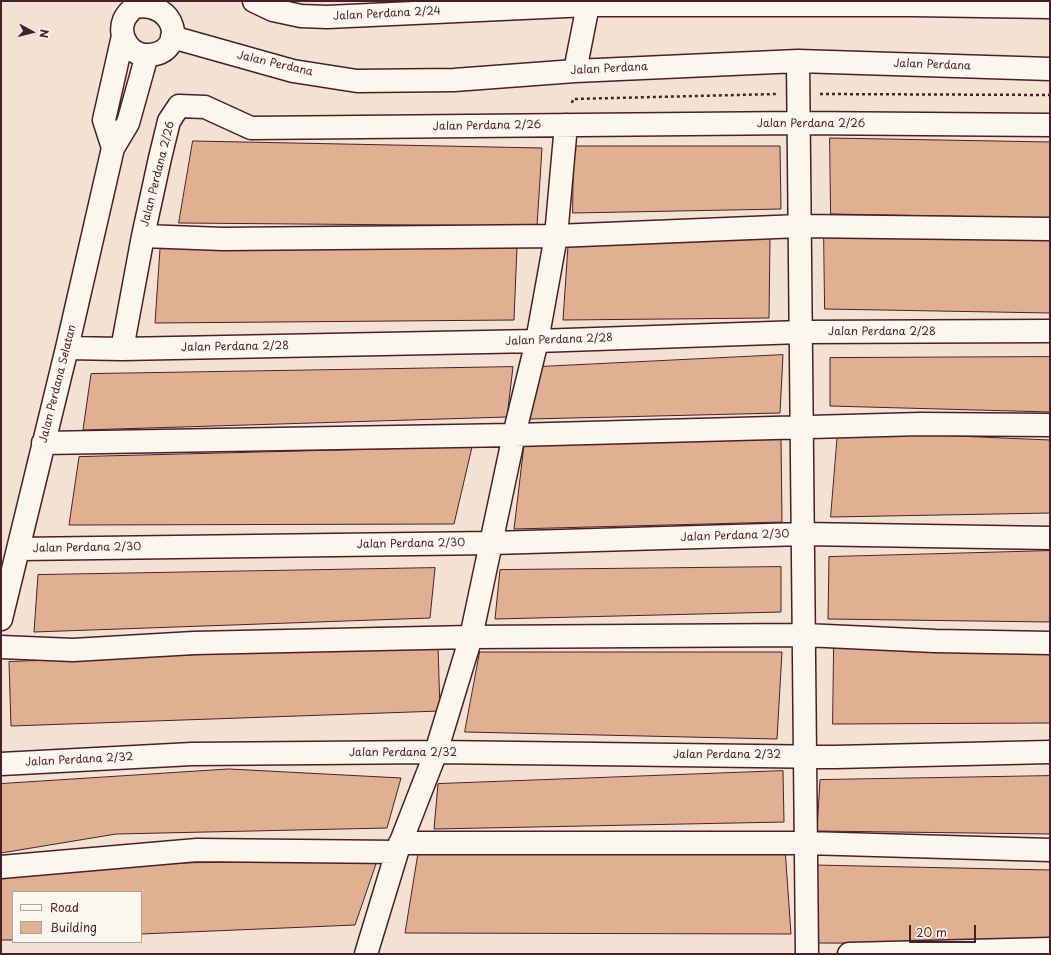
<!DOCTYPE html>
<style>
body{margin:0}
#map{position:relative;width:1051px;height:955px;overflow:hidden;background:#f3e2d1;font-family:"Playpen Sans",sans-serif}
canvas{display:block}
.frame{position:absolute;inset:0;border:2px solid #4a1f2b;pointer-events:none}
.legend{position:absolute;left:12px;top:891px;width:130px;height:52px;box-sizing:border-box;background:#fbf7ec;border:1px solid #b4a19f;margin:0;padding:5px 7px;list-style:none;font-size:12px;color:#4a1f2b}
.legend li{display:flex;align-items:center;gap:8px;height:20px}
.legend b{width:20px;border:1px solid #b4a19f}
.north{position:absolute;left:12px;top:12px;width:40px;height:40px;-webkit-text-stroke:3px #fbf7ec;paint-order:stroke;rotate:97deg;font-size:11px;font-weight:700;line-height:16px;text-align:center;color:#4a1f2b}
.north::after{content:'';display:block;margin:auto;width:14px;height:18px;background:#4a1f2b;clip-path:polygon(50% 0,100% 100%,50% 72%,0 100%)}
.scale{position:absolute;left:909px;top:925px;width:67px;height:18px;box-sizing:border-box;border:2px solid #4a1f2b;border-top:0;padding-left:5px;font-size:12px;line-height:14px;white-space:nowrap;color:#4a1f2b;-webkit-text-stroke:3px #fbf7ec;paint-order:stroke}
</style>
<div id="map">
<canvas width="1051" height="955"></canvas>
<div class="frame"></div>
<ul class="legend">
<li><b style="height:5px;background:#fbf7ec"></b>Road</li>
<li><b style="height:11px;background:#e1b092"></b>Building</li>
</ul>
<div class="north">N</div>
<div class="scale">20 m</div>
</div>
<script>
const c = document.querySelector('canvas').getContext('2d');
c.lineJoin = 'round';
function fill(path, color) {
  c.fillStyle = color;
  c.fill(path, 'evenodd');
}
function stroke(path, color, width, dash) {
  c.strokeStyle = color;
  c.lineWidth = width;
  c.lineCap = dash ? 'butt' : 'round';
  c.setLineDash(dash || []);
  c.stroke(path);
}
function write(font, color, halo, rows, align = 'center') {
  c.font = font + ' "Playpen Sans",sans-serif';
  c.lineWidth = 3;
  c.setLineDash([]);
  c.textBaseline = 'middle';
  c.strokeStyle = halo;
  c.fillStyle = color;
  for (const [text, x, y, turn = 0] of rows) {
    c.save();
    c.translate(x, y);
    c.rotate((+turn || 0) * Math.PI / 180);
    c.textAlign = isNaN(turn) ? turn : align;
    if (halo) c.strokeText(text, 0, 0);
    c.fillText(text, 0, 0);
    c.restore();
  }
}
const building = new Path2D(`
 M830 138 1050 142V218L831 214Z
 M193 141 542 148 537 226 179 223Z
 M574 146H780L781 209 573 213Z
 M824 233 1050 238V313L825 309Z
 M770 239 769 318 563 320 568 246Z
 M517 246 514 320 155 323 160 249Z
 M783 355 780 413 530 419 538 367Z
 M1050 357V412L830 406V358Z
 M513 367 507 417 83 430 91 374Z
 M838 431 1050 440V513L831 517Z
 M781 439 782 522 514 529 524 445Z
 M472 447 454 524 69 525 79 457Z
 M1050 551V622L828 619 829 557Z
 M781 567V612L495 619 500 570Z
 M435 568 430 618 34 632 38 575Z
 M438 646 440 711 11 726 9 662Z
 M834 648 1050 651V723L833 724Z
 M480 652H782L777 739 465 732Z
 M229 769 401 778 387 828 116 834 1 853V784Z
 M783 771 784 822 434 829 438 784Z
 M1050 776V834L817 831 820 780Z
 M785 848 791 934 405 933 418 853Z
 M377 861 355 925 141 934V892H13V940H1V876L167 863Z
 M814 865 1050 870V944L817 943Z`);
fill(building, '#e1b092');
stroke(building, '#4a1f2b', 1);
const minor = new Path2D(`
 M254 1 273 10 301 16 327 17 588 5H913L1050 7
 M135 7C176 0 188 51 150 55 131 57 117 37 124 20 127 12 135 8 139 1
 M172 37 293 71 357 81 454 80 575 71 798 61 1050 69
 M798 61 807 954
 M575 71 588 5 589 1
 M113 148 104 120 123 36
 M143 236 223 239 556 236 800 226 1050 229
 M67 348 122 349 537 341 801 332 1050 331
 M122 349 143 236 160 158 169 121 179 106 205 107 251 128 799 123 1050 125
 M43 443 514 435 921 424 1050 425
 M19 549 492 543 803 534 1050 538
 M1 619 67 348 113 148 128 123 147 55
 M1 647 73 650 194 643 471 637 804 635 935 641 1050 643
 M1 764 192 754 436 752 835 757 1050 752
 M400 843H806L1050 850
 M1 867 197 850 397 852
 M366 954 397 852 436 752 471 637 514 435 537 341 556 236 566 125
 M849 954 1050 949`);
stroke(minor, '#4a1f2b', 25);
stroke(new Path2D(`
 M820 94 1050 95
 M572 103 573 99 777 94`), '#4a1f2b', 2.5, [3, 3]);
stroke(minor, '#fbf7ec', 22);
write('11px', '#4a1f2b', '#fbf7ec', [
 ["Jalan Perdana 2/24",387,14,-3],
 ["Jalan Perdana",275,64,13],
 ["Jalan Perdana",932,65,2],
 ["Jalan Perdana",609,69,-3],
 ["Jalan Perdana 2/26",811,124],
 ["Jalan Perdana 2/26",487,126,-1],
 ["Jalan Perdana 2/26",158,174,-76],
 ["Jalan Perdana 2/28",882,332],
 ["Jalan Perdana 2/28",559,340,-2],
 ["Jalan Perdana 2/28",235,347,-1],
 ["Jalan Perdana Selatan",58,384,-76],
 ["Jalan Perdana 2/30",735,536,-2],
 ["Jalan Perdana 2/30",411,544,-1],
 ["Jalan Perdana 2/30",87,548,-1],
 ["Jalan Perdana 2/32",403,753],
 ["Jalan Perdana 2/32",727,755],
 ["Jalan Perdana 2/32",79,760,-3]
]);
</script>
